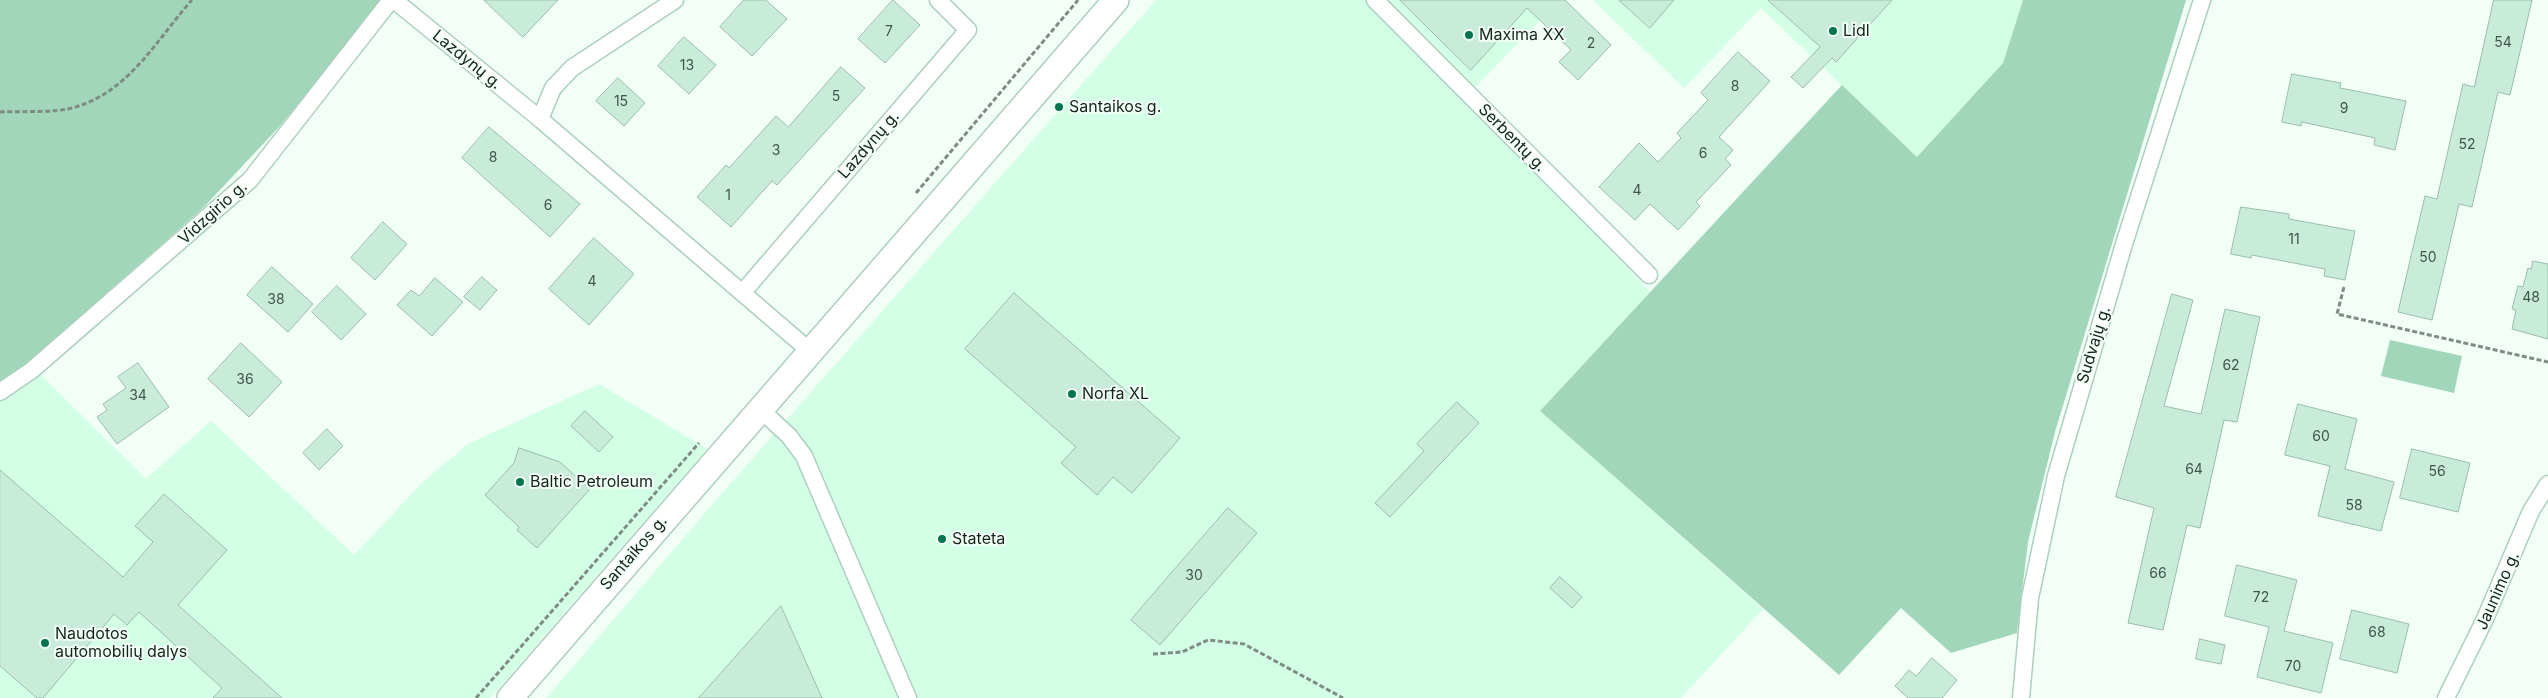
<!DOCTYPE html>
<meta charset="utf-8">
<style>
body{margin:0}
canvas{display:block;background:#f1fff7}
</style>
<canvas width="2548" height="698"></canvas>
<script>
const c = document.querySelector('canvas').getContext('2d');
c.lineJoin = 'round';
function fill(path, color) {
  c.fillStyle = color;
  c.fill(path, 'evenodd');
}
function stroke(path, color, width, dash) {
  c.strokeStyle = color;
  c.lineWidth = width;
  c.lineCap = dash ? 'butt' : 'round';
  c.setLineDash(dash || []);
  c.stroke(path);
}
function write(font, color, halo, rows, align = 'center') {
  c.font = font + ' Inter,sans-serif';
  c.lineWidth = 4;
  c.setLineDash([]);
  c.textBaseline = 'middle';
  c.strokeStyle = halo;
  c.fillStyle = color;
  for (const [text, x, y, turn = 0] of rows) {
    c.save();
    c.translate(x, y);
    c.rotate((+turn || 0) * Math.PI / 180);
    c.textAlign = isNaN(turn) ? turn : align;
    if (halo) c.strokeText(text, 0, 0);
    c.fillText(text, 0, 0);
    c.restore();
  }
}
fill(new Path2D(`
 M1156 0H1560L1463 100 1542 178 1650 292 1540 411 1763 609 1681 698H546L731 483Z
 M1593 0H2023L2003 63 1917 157 1761 8 1684 88Z
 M28 362 146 479 211 421 354 555 424 481 468 444 599 384 707 449 490 698H0V382Z`), '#d3ffe7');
fill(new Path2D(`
 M0 0H384L279 127 204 207 28 362 0 382Z
 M2023 0H2186L2055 432 2028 542 2017 633 1951 653 1901 608 1839 675 1540 411 1842 85 1917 157 2003 63Z
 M2390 340 2462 356 2454 393 2381 376Z`), '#a2d6bb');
const building = new Path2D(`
 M484 0H558L523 37Z
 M744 0H766L787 19 752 56 720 27Z
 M893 0 920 25 885 63 858 39Z
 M1400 0H1565L1611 45 1578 80 1559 62 1571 50 1527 8 1471 70Z
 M1619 0H1674L1650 28Z
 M1768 0H1892L1836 62 1832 58 1803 88 1791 77 1820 47Z
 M2494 0H2532L2510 95 2498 92 2472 207 2459 204 2432 320 2398 312 2425 196 2437 199 2463 84 2474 87Z
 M684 37 716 65 689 94 658 66Z
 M1738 52 1770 81 1719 137 1733 150 1725 159 1731 165 1696 202 1700 206 1678 230 1650 204 1635 220 1599 187 1639 143 1658 162 1681 138 1677 133 1708 100 1701 93Z
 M841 67 865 88 777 185 772 181 731 227 697 197 726 165 729 168 776 116 788 127Z
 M2292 74 2341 83 2340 88 2406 101 2395 150 2374 145 2375 138 2302 122 2301 126 2282 122Z
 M618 78 645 103 624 126 596 101Z
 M489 127 580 204 550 237 462 158Z
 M2241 207 2289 214V219L2355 231 2345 280 2324 276 2325 269 2252 255 2251 258 2231 254Z
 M383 222 407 244 375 280 351 258Z
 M594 238 634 274 589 325 549 289Z
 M2533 261 2548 264V339L2512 329 2516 310 2512 309 2518 286 2523 287 2528 268 2531 269Z
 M272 267 313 304 288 332 247 295Z
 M482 277 497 290 480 310 464 297Z
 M435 278 463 302 432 336 397 305 411 290 419 296Z
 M337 286 366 314 341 340 312 312Z
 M1014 293 1180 438 1132 493 1113 477 1097 495 1061 463 1076 447 965 349Z
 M2172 294 2193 300 2164 406 2201 414 2225 309 2260 317 2237 422 2224 420 2200 528 2187 525 2163 630 2128 623 2154 508 2116 497Z
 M241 343 282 382 249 417 208 379Z
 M138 363 169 407 117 444 97 417 107 410 103 404 126 388 118 377Z
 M1457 402 1479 423 1390 517 1375 503 1424 451 1417 444Z
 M2298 404 2357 419 2345 469 2394 482 2381 531 2318 516 2330 466 2285 455Z
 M585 411 613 437 599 452 571 426Z
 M327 429 343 446 319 470 303 453Z
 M519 448 560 462 590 489 537 548 517 530 519 527 485 495 514 463Z
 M2412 449 2470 463 2458 512 2400 498Z
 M0 470 123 577 153 542 135 526 164 494 227 550 178 605 282 698H213L222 688 139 612 127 625 114 614 43 698H37L0 666Z
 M1228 508 1257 533 1160 645 1131 620Z
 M2237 565 2297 580 2284 631 2333 643 2321 693 2257 677 2269 627 2225 616Z
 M1560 577 1582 597 1572 608 1550 588Z
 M781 606 822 698H699Z
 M2352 610 2409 624 2397 673 2340 659Z
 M2200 639 2225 645 2221 664 2196 659Z
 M1932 658 1957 680 1942 698H1908L1895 686 1909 670 1916 676Z`);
fill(building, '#c8ecd9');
stroke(building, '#9bbdab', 1);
const street = new Path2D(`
 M394 0 540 119 811 352
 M1375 0 1649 275
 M540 119 553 88 572 68 675 0
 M743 292 968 30 938 0
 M0 392 32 370 250 180 391 0
 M761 410 789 436 804 456 908 698
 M2021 698 2030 598 2056 476 2124 244 2202 0
 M2446 698 2485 619 2531 511 2548 484`);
const primary = new Path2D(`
 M510 698 1116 0`);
stroke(street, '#adcfbd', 19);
stroke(primary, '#adcfbd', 28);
stroke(new Path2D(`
 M0 112C22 111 52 113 72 108 129 93 156 40 192 0
 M916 193 1078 0
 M2344 287 2337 314 2548 362
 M1153 654 1182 652 1208 640 1244 644 1343 698
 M476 698 699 443`), '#7e8c84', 3, [5, 2.5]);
stroke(street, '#fff', 16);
stroke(primary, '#fff', 25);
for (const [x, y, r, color] of [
 [1833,31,5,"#00744e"],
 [1469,35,5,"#00744e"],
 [1059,107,5,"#00744e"],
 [1072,394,5,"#00744e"],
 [520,482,5,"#00744e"],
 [942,539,5,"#00744e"],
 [45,643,5,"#00744e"]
]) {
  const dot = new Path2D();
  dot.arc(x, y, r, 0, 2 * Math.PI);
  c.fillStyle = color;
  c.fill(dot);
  stroke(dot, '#f1fff7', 2);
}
write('14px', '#42554b', null, [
 ["7",889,32],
 ["54",2503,43],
 ["2",1591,44],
 ["13",687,66],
 ["8",1735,87],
 ["5",836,97],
 ["15",621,102],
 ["9",2344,109],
 ["52",2467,145],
 ["3",776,151],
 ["6",1703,154],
 ["8",493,158],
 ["4",1637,191],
 ["1",728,196],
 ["6",548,206],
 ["11",2294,240],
 ["50",2428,258],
 ["4",592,282],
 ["48",2531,298],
 ["38",276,300],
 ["62",2231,366],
 ["36",245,380],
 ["34",138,396],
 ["60",2321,437],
 ["64",2194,470],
 ["56",2437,472],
 ["58",2354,506],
 ["66",2158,574],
 ["30",1194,576],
 ["72",2261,598],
 ["68",2377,633],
 ["70",2293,667]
]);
write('16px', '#16231c', '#f1fff7', [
 ["Lidl",1843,31],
 ["Maxima XX",1479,35],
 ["Santaikos g.",1069,107],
 ["Norfa XL",1082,394],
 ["Baltic Petroleum",530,482],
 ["Stateta",952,539],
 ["Naudotos",55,634],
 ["automobilių dalys",55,652]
], 'left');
write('16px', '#16231c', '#f1fff7', [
 ["Lazdynų g.",467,60,39],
 ["Serbentų g.",1512,138,45],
 ["Lazdynų g.",869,145,-49],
 ["Vidzgirio g.",213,213,-42],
 ["Sudvajų g.",2094,345,-73],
 ["Santaikos g.",634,553,-49],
 ["Jaunimo g.",2498,591,-66]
]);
</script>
